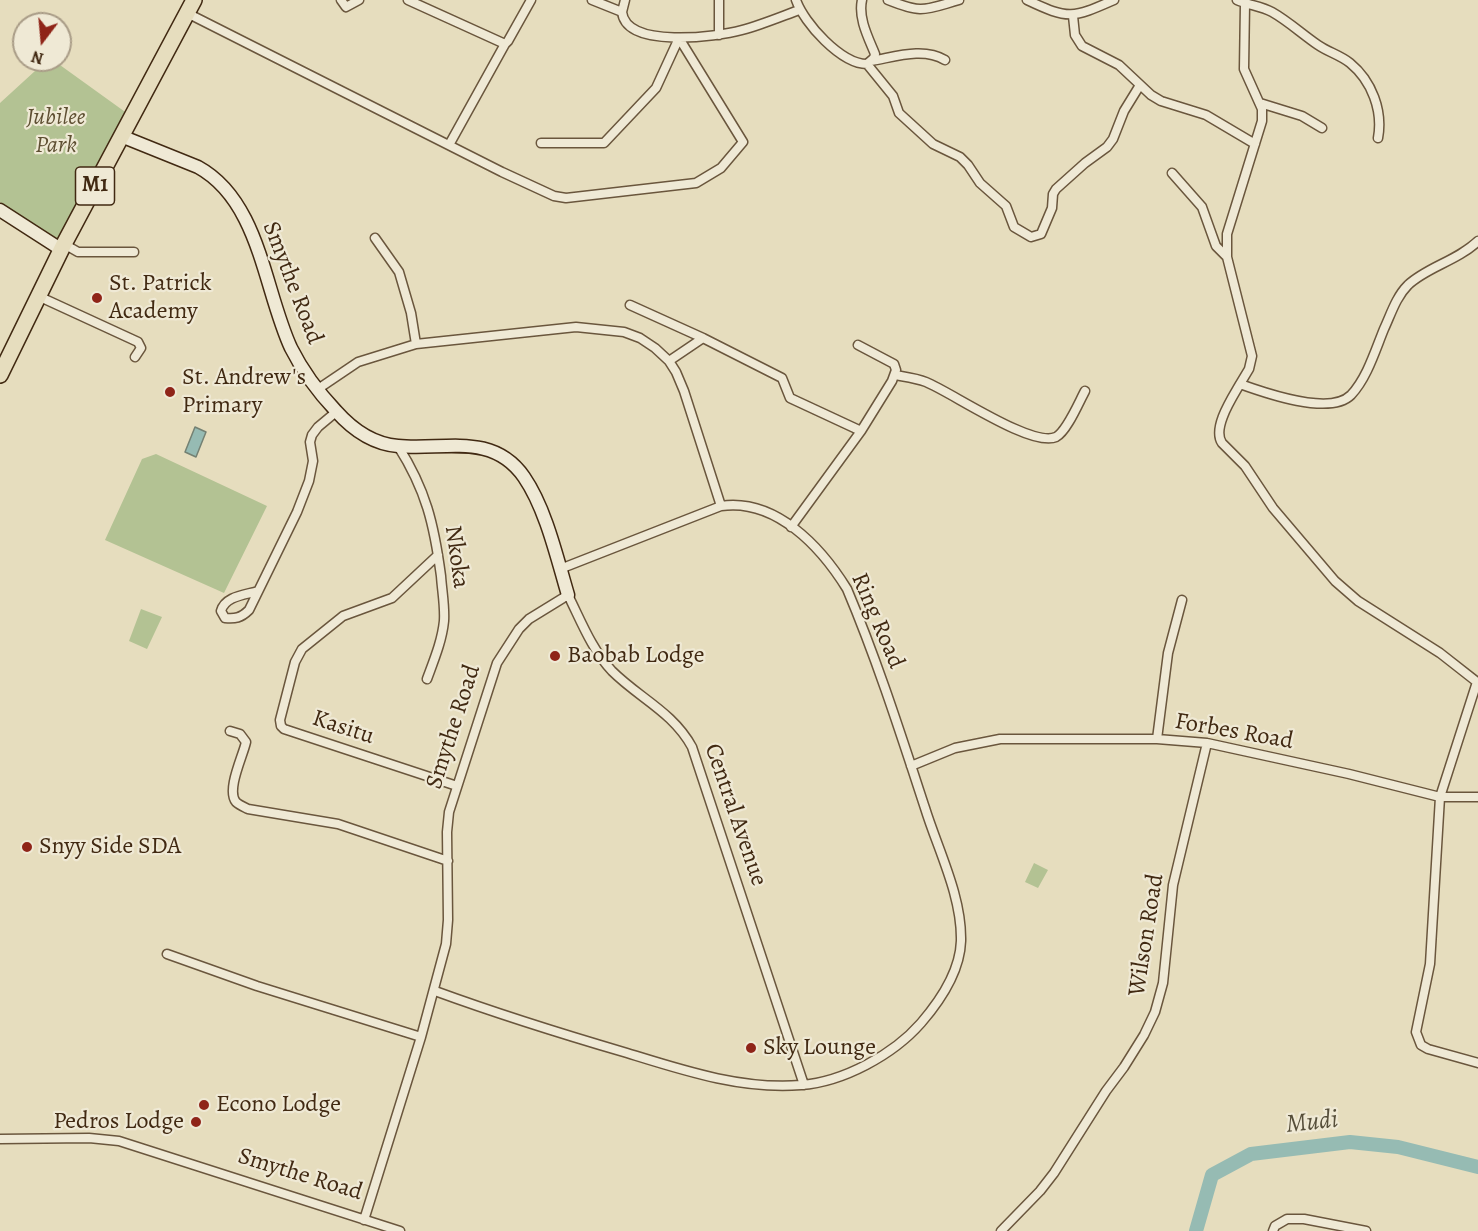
<!DOCTYPE html>
<style>
body{margin:0}
#map{position:relative;width:1478px;height:1231px;overflow:hidden;background:#e6ddbe;font-family:Alegreya,serif}
canvas{display:block}
.north{position:absolute;left:12px;top:12px;width:60px;height:60px;box-sizing:border-box;background:#efe9d5;border:2px solid #a99c87;border-radius:50%;rotate:196deg;font-size:16px;font-weight:700;line-height:24px;text-align:center;color:#412912}
.north::after{content:'';display:block;margin:auto;width:21px;height:27px;background:#8f2418;clip-path:polygon(50% 0,100% 100%,50% 72%,0 100%)}
</style>
<div id="map">
<canvas width="1478" height="1231"></canvas>
<div class="north">N</div>
</div>
<script>
const c = document.querySelector('canvas').getContext('2d');
c.lineJoin = 'round';
function fill(path, color) {
  c.fillStyle = color;
  c.fill(path, 'evenodd');
}
function stroke(path, color, width, dash) {
  c.strokeStyle = color;
  c.lineWidth = width;
  c.lineCap = dash ? 'butt' : 'round';
  c.setLineDash(dash || []);
  c.stroke(path);
}
function write(font, color, halo, rows, align = 'center') {
  c.font = font + ' Alegreya,serif';
  c.lineWidth = 4.5;
  c.setLineDash([]);
  c.textBaseline = 'middle';
  c.strokeStyle = halo;
  c.fillStyle = color;
  for (const [text, x, y, turn = 0] of rows) {
    c.save();
    c.translate(x, y);
    c.rotate((+turn || 0) * Math.PI / 180);
    c.textAlign = isNaN(turn) ? turn : align;
    if (halo) c.strokeText(text, 0, 0);
    c.fillText(text, 0, 0);
    c.restore();
  }
}
fill(new Path2D(`
 M47 60H53L128 114 59 243 0 202V103Z
 M156 454 267 506 224 593 105 540 142 459Z
 M141 609 162 617 147 649 129 641Z
 M1034 863 1048 870 1038 888 1025 882Z`), '#b3c293');
const water = new Path2D(`
 M195 427 206 432 196 457 185 452Z`);
fill(water, '#96bbb3');
stroke(water, '#748173', 1.5);
stroke(new Path2D(`
 M1196 1231 1212 1175 1251 1154 1350 1142 1398 1147 1478 1167`), '#96bbb3', 14);
const street = new Path2D(`
 M341 0 346 7 359 0
 M408 0 505 44 508 41 531 0
 M592 0 622 12 625 0
 M796 0C804 23 841 64 867 64L874 58 875 54C868 37 858 18 862 0
 M888 0C923 14 924 10 959 0
 M1027 0C1069 20 1073 18 1114 0
 M1237 0C1248 5 1261 6 1272 12 1288 21 1302 34 1318 45 1328 52 1340 55 1350 63 1372 81 1383 111 1378 138
 M622 12C626 49 717 37 742 30 761 25 780 17 799 10
 M187 13 502 172 554 196 566 198 696 183 721 168 743 142 679 38
 M1073 16 1075 35 1082 46 1119 65 1151 95 1161 101 1206 115 1255 144
 M719 35V0
 M871 61C895 57 923 47 945 60
 M867 64 893 96 899 113 933 144 960 157 968 165 980 183 1006 206 1014 227 1031 237 1041 234 1052 208 1053 194 1056 189 1085 163 1107 147 1113 139 1124 111 1140 85
 M1260 103 1302 116 1322 128
 M541 143H604L656 88 679 38
 M449 145 505 44
 M1172 173 1202 207 1216 246 1226 256
 M375 238 399 272 411 313 416 344
 M1478 241C1457 261 1427 267 1408 285 1396 297 1391 314 1384 329 1375 351 1367 378 1351 395 1330 416 1265 393 1240 384 1232 398 1212 428 1222 443L1245 466 1273 508 1335 581 1358 601 1440 653 1477 682 1440 797 1430 964 1416 1032 1421 1045 1428 1049 1478 1063
 M64 244 78 252H134
 M38 296 138 342 141 348 135 357
 M630 305 703 338 669 361
 M703 338 782 378 790 398 861 431
 M895 375C906 377 916 378 926 382 951 392 1032 448 1056 437 1067 431 1079 402 1085 391
 M1240 384 1249 369 1252 356 1227 257V234L1262 121V109L1244 69 1245 4
 M318 389 358 362 416 344 576 327 624 332 640 338 655 348 669 361 676 372 684 391 721 506
 M398 446C426 490 434 524 441 576 442 591 445 606 444 621 442 641 434 660 427 679
 M791 527 861 431 892 381 896 370 894 364 858 345
 M438 555 392 598 343 616 302 649 295 662 280 720 281 726 284 729 457 786
 M258 591C245 595 225 596 221 611L225 618C235 619 241 618 249 610L297 512 309 481 313 461 310 442 312 435 318 427 336 412
 M230 731 240 734 246 742C243 756 226 790 236 802 239 805 244 807 248 809L338 824 448 861
 M1157 739 1168 653 1182 600
 M911 766 955 748 1000 739H1157L1207 743 1349 774 1440 797H1478
 M167 954 257 986 421 1037
 M435 991C498 1014 562 1034 627 1053 682 1070 742 1090 801 1085 843 1082 893 1055 921 1023 940 1001 960 971 961 941 962 896 938 850 925 808 901 735 877 660 847 589 821 547 776 498 721 506L560 569
 M0 1139 89 1138 119 1141 400 1231
 M364 1220 421 1037 446 944 448 920 447 832 449 812 497 663 519 629 529 619 568 595C581 621 592 650 612 671 639 698 673 712 692 747L804 1085
 M1001 1231 1040 1191 1054 1173 1106 1091 1124 1067 1144 1035 1155 1012 1163 983 1173 885 1207 743
 M1273 1231 1275 1226 1287 1219H1304L1366 1231`);
const secondary = new Path2D(`
 M121 136 198 167C260 201 264 290 291 348 302 370 319 393 336 411 352 429 373 444 398 446 442 451 492 431 524 477 546 509 557 558 568 595
 M0 210 62 250`);
const highway = new Path2D(`
 M0 375 64 244 194 0`);
stroke(street, '#6a563d', 11);
stroke(secondary, '#412912', 15);
stroke(highway, '#412912', 18);
stroke(street, '#efe9d5', 8);
stroke(secondary, '#efe9d5', 12);
stroke(highway, '#e6ddbe', 15);
for (const [x, y, r, color] of [
 [97,298,6,"#8f2418"],
 [170,392,6,"#8f2418"],
 [555,656,6,"#8f2418"],
 [27,847,6,"#8f2418"],
 [751,1048,6,"#8f2418"],
 [204,1105,6,"#8f2418"],
 [196,1122,6,"#8f2418"]
]) {
  const dot = new Path2D();
  dot.arc(x, y, r, 0, 2 * Math.PI);
  c.fillStyle = color;
  c.fill(dot);
  stroke(dot, '#efe9d5', 2);
}
for (const [x, y, w] of [
 [95,186,39]
]) {
  const box = new Path2D();
  box.roundRect(x - w / 2, y - 19, w, 38, 4.5);
  c.fillStyle = '#efe9d5';
  c.fill(box);
  stroke(box, '#412912', 1.5);
}
write('bold 22px', '#412912', null, [
 ["M1",95,186]
]);
write('italic 24px', '#5e4f32', '#efe9d5', [
 ["Jubilee",56,118],
 ["Park",56,146]
]);
write('24px', '#412912', '#efe9d5', [
 ["Smythe Road",292,283,69],
 ["Nkoka",456,557,82],
 ["Ring Road",877,621,67],
 ["Smythe Road",454,727,-72],
 ["Kasitu",343,728,18],
 ["Forbes Road",1234,732,10],
 ["Central Avenue",735,815,71],
 ["Wilson Road",1147,935,-81],
 ["Smythe Road",300,1175,17]
]);
write('24px', '#412912', '#efe9d5', [
 ["St. Patrick",109,284],
 ["Academy",109,312],
 ["St. Andrew's",182,378],
 ["Primary",182,406],
 ["Baobab Lodge",567,656],
 ["Snyy Side SDA",39,847],
 ["Sky Lounge",763,1048],
 ["Econo Lodge",216,1105],
 ["Pedros Lodge",184,1122,"right"]
], 'left');
write('italic 26px', '#564e3a', '#efe9d5', [
 ["Mudi",1312,1123,-6]
]);
</script>
